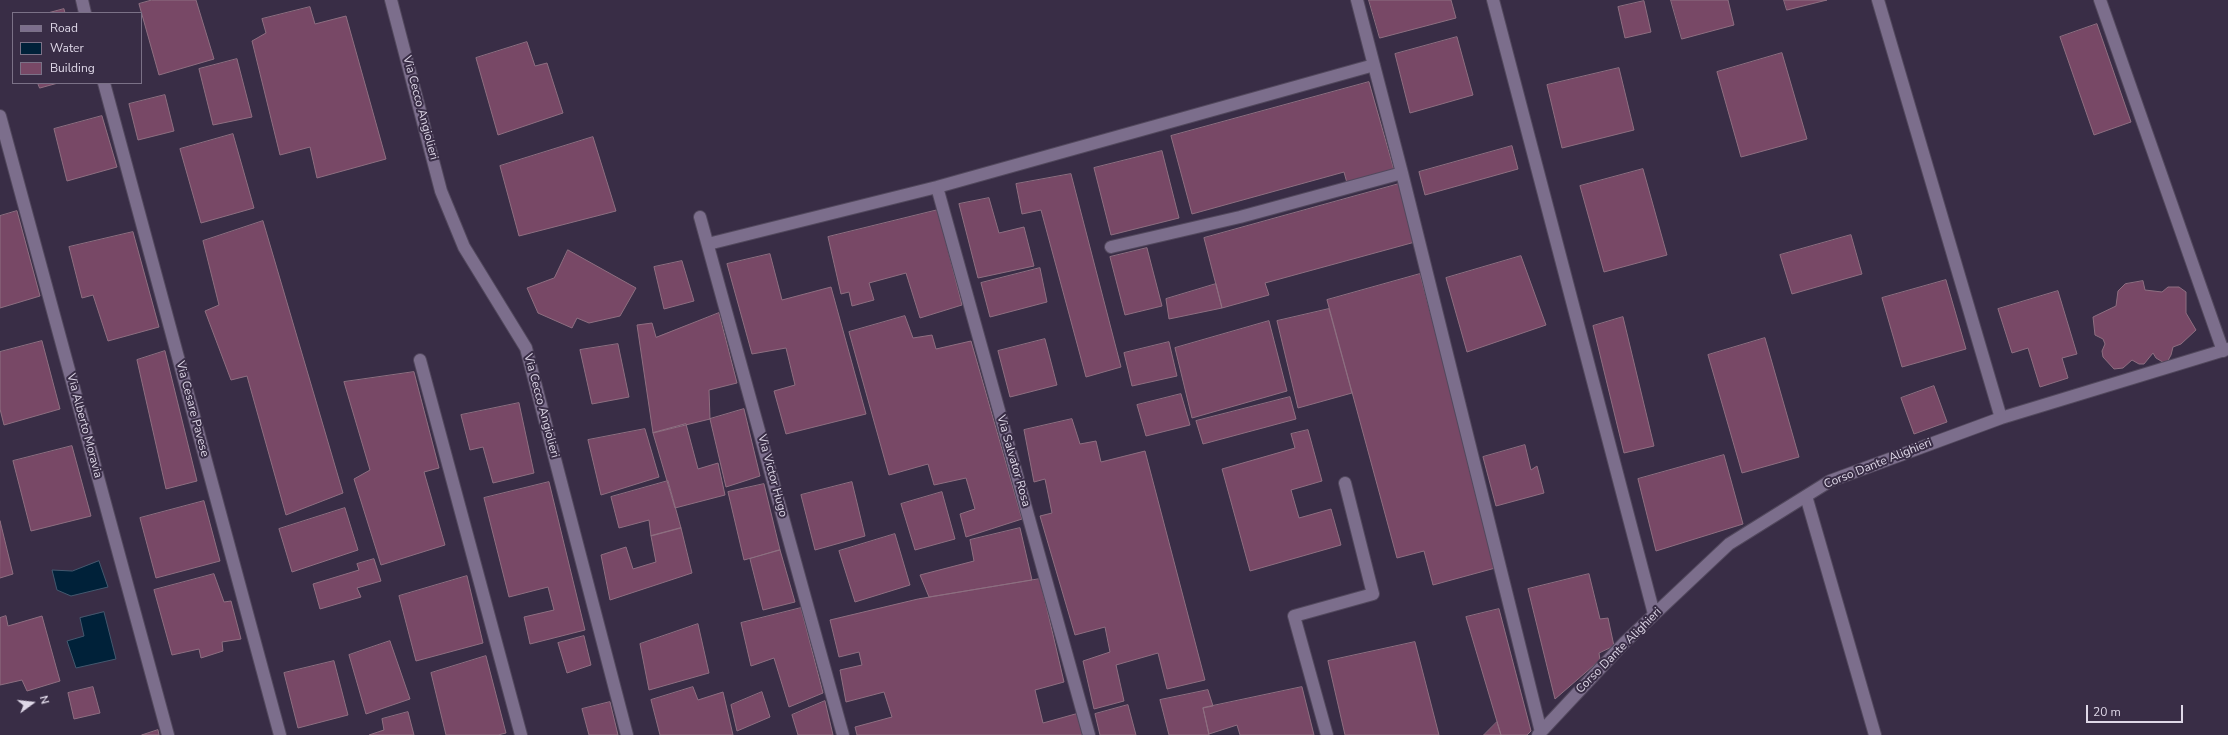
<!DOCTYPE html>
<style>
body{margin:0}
#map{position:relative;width:2228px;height:735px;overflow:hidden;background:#392d46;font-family:"Nunito Sans",sans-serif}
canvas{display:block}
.legend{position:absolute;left:12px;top:12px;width:130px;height:72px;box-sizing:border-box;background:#392d46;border:1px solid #7b7187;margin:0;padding:5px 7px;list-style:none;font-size:12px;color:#dfd8e8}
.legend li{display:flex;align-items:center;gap:8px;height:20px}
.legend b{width:20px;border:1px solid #7b7187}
.north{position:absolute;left:12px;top:683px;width:40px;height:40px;-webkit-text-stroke:3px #392d46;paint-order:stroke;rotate:75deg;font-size:11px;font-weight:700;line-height:16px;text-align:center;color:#dfd8e8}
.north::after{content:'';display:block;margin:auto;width:14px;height:18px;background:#dfd8e8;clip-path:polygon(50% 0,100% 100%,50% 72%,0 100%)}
.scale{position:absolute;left:2086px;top:705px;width:97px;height:18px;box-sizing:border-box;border:2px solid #dfd8e8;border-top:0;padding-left:5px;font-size:12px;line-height:14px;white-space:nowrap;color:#dfd8e8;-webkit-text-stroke:3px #392d46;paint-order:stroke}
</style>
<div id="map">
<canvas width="2228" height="735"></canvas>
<ul class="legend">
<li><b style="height:5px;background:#7c6e8c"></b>Road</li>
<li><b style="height:11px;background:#002139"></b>Water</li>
<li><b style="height:11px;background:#784866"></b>Building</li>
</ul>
<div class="north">N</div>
<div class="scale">20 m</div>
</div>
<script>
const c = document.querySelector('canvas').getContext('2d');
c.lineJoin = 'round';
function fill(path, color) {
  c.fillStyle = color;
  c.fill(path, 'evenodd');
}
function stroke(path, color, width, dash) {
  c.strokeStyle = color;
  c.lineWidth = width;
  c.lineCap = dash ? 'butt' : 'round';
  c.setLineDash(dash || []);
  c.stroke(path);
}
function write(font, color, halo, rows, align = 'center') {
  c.font = font + ' "Nunito Sans",sans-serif';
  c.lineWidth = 4;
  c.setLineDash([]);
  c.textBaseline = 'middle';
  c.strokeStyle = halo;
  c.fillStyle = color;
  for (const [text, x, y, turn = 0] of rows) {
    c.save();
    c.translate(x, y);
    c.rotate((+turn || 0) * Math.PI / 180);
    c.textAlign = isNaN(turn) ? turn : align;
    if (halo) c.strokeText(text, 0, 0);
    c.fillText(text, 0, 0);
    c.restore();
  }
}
const water = new Path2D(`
 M99 561 108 587 71 596 57 590 52 570 72 571Z
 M104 612 116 659 76 668 67 641 84 636 80 618Z`);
fill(water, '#002139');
stroke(water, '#43586e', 1);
const building = new Path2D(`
 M152 0H196L214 59 159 75 139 4Z
 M1369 0H1451L1456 18 1380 38Z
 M1671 0H1728L1734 25 1682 39Z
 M1784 0H1827L1787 10Z
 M1644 1 1651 32 1625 38 1618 7Z
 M310 7 315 24 346 16 386 159 317 178 310 147 280 155 252 41 266 33 262 19Z
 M64 9 65 13H48Z
 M2097 24 2131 122 2094 135 2060 37Z
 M1457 37 1473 95 1410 113 1395 54Z
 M527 42 535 66 547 63 563 113 498 135 476 58Z
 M1782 53 1807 139 1741 157 1717 72Z
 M237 59 252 117 213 125 199 69Z
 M1619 68 1634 130 1562 148 1547 85Z
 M1369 82 1394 170 1347 183 1344 172 1192 214 1171 136Z
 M38 83H58L40 88Z
 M165 95 174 131 138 140 129 104Z
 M102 116 117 167 67 181 54 129Z
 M233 134 254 208 201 223 180 149Z
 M593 137 616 211 519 236 500 166Z
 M1512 146 1518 169 1425 195 1419 172Z
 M1162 151 1179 218 1111 235 1094 168Z
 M1643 169 1667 255 1604 272 1580 186Z
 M1071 174 1121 367 1086 377 1041 210 1022 214 1016 184Z
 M1399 184 1415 242 1265 283 1269 295 1222 308 1204 238Z
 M989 198 999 233 1024 227 1034 266 978 278 959 204Z
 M938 210 962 305 920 318 906 273 869 283 874 300 852 306 849 292 841 294 828 237Z
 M17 211 40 296 0 308V216Z
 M263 221 343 493 286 515 247 376 231 380 205 311 219 305 203 241Z
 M133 232 159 327 108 341 93 295 82 298 69 247Z
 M1851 235 1862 274 1792 294 1780 255Z
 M1147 248 1162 306 1125 315 1110 257Z
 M568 250 636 288 620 316 589 323 577 318 572 328 538 313 527 288 554 278Z
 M770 254 782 300 831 287 866 414 786 434 774 391 795 385 786 348 752 354 727 264Z
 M1521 256 1546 325 1467 352 1446 278Z
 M682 261 694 301 664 309 654 267Z
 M1040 268 1047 302 990 317 981 283Z
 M1420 274 1499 567 1433 585 1424 551 1397 558 1327 300Z
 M1946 280 1966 349 1902 367 1882 298Z
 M2143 281 2145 290 2162 292 2168 287H2179L2186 292V313L2196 330 2181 344 2173 347 2171 355 2166 364 2156 358 2153 353 2144 364H2139L2132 360 2123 368 2114 369 2103 357 2102 351 2105 344 2103 339 2095 335 2093 317 2116 306 2118 291 2125 284Z
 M1216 284 1222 308 1169 319 1166 299Z
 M2058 291 2077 354 2062 358 2068 378 2040 387 2028 348 2012 353 1998 309Z
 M1329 309 1352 393 1298 408 1277 321Z
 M719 313 737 383 709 390 710 419 653 433 637 325 652 323 656 337Z
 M905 316 913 338 932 335 936 349 971 341 1022 519 966 537 960 514 975 509 966 478 934 485 928 464 889 475 849 332Z
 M1623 317 1654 446 1624 453 1593 326Z
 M1269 321 1287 391 1192 418 1175 348Z
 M1765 338 1799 457 1742 473 1708 355Z
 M1045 339 1057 385 1010 397 998 351Z
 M42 341 60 409 4 425 0 409V352Z
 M1169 342 1177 376 1132 386 1124 353Z
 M618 344 629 397 592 404 580 350Z
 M165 351 197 481 166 489 137 360Z
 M414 372 439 468 424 472 445 545 381 565 354 479 370 470 344 382Z
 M1934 386 1947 422 1914 434 1901 398Z
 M1181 394 1190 425 1146 436 1137 405Z
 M1290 397 1296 419 1203 444 1196 421Z
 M519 403 534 473 493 483 483 447 470 450 461 415Z
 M744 409 760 476 726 487 710 419Z
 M1072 419 1080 444 1096 441 1101 462 1145 451 1205 680 1167 689 1158 653 1116 665 1124 701 1094 709 1083 661 1110 652 1105 627 1075 635 1040 516 1052 513 1045 479 1034 482 1024 430Z
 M686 424 698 469 718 463 725 495 675 508 653 433Z
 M645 429 659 477 601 495 588 440Z
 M1308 430 1322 481 1291 490 1299 518 1331 509 1341 545 1250 571 1222 469 1295 448 1291 434Z
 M1525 445 1531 470 1537 466 1544 493 1496 506 1483 457Z
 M72 446 91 516 31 531 13 461Z
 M1724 455 1743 524 1656 551 1638 479Z
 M668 481 681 528 651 536 649 520 619 528 611 497Z
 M549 482 585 630 530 644 524 617 554 610 548 587 509 597 484 498Z
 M852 482 865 536 815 550 801 495Z
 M764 484 780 550 744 560 728 492Z
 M942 492 955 539 915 550 901 504Z
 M204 501 220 561 156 578 140 518Z
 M345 508 358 550 292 572 279 529Z
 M0 521 13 574 0 578Z
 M681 528 692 573 610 600 601 555 626 547 633 569 656 562 651 536Z
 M1020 528 1032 580 929 597 920 575 974 561 970 540Z
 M895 534 910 585 855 602 839 551Z
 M780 550 795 602 763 610 750 559Z
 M374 559 381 581 357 588 361 597 320 609 313 584 359 570 357 564Z
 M214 574 224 602 231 601 241 639 222 642 223 651 201 658 199 649 172 655 154 590Z
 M1589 574 1600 619 1608 618 1614 646 1599 653 1600 660 1555 699 1528 589Z
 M467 576 483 643 416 661 399 596Z
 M1040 579 1064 682 1035 690 1043 723 1079 713 1084 735H857L855 727 892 717 884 692 846 702 840 670 862 665 859 652 839 657 830 620 918 599Z
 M801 608 823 693 789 707 774 658 751 666 741 623Z
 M1499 609 1531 731 1527 735H1501L1466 617Z
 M6 616 8 626 42 616 60 681 27 691 22 680 0 685V618Z
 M698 624 709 673 649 690 640 644Z
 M584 636 591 665 567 673 558 643Z
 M390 641 410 699 366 714 349 655Z
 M1415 642 1439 735H1345L1328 661Z
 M486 656 506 733 498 735H446L431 673Z
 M334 661 348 715 298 728 284 673Z
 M93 687 100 713 74 719 68 693Z
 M693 687 698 700 723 692 733 735H660L651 700Z
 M1302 687 1314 735H1240L1237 725 1209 734 1203 708Z
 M1208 690 1213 706 1203 708 1209 735H1169L1160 700Z
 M762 692 770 717 737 731 731 705Z
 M825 701 833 735H798L792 715Z
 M610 702 618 735H589L582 709Z
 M1128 705 1136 735H1100L1095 714Z
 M408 712 414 735H369L384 730 382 719Z
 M1497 722 1501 735H1484Z
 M158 730 159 735H142Z`);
fill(building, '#784866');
stroke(building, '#8e6f81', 1);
const minor = new Path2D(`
 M82 0 85 13
 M391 0 441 191 464 247 526 348 627 735
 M1357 0 1402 173 1541 732
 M1493 0 1654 614
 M1878 0 2001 418
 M2100 0 2223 351
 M104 83 280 735
 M0 116 168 735
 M937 187 1089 735
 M700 217 843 735
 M708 244 937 187 1374 65
 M1111 247 1240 217 1402 173
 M420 360 521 735
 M1806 496 1875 735
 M1327 735 1294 616 1373 594 1345 483
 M1538 735 1625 642 1729 544 1830 481 2001 418 2228 349`);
stroke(minor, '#52485d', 14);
stroke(minor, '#7c6e8c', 12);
write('12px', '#dfd8e8', '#392d46', [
 ["Via Cecco Angiolieri",420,108,75],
 ["Via Cecco Angiolieri",541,406,75],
 ["Via Cesare Pavese",192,409,75],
 ["Via Alberto Moravia",84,426,75],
 ["Via Salvator Rosa",1013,461,74],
 ["Corso Dante Alighieri",1878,464,-22],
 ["Via Victor Hugo",772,476,75],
 ["Corso Dante Alighieri",1619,651,-45]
]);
</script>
